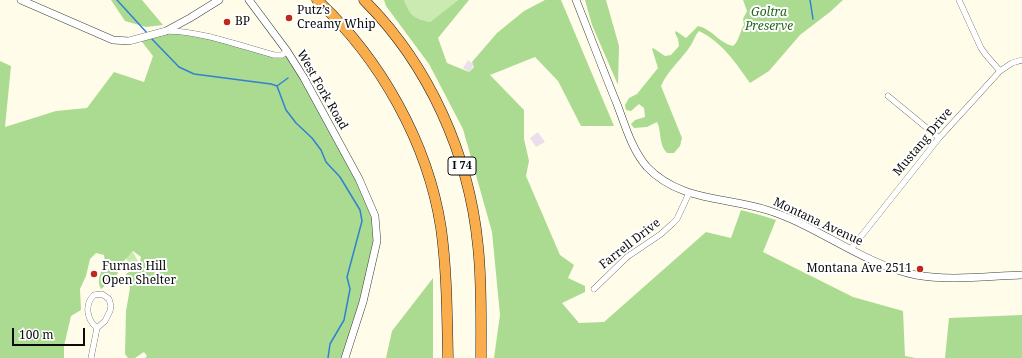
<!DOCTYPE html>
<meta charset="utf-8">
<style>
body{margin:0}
#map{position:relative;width:1022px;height:358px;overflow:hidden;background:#fffde9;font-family:"Noto Serif",serif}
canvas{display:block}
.scale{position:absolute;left:12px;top:328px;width:73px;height:18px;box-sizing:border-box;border:2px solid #0b0b0b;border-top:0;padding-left:5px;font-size:12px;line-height:14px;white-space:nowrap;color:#0b0b0b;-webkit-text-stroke:3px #fff;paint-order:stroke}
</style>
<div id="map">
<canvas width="1022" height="358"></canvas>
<div class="scale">100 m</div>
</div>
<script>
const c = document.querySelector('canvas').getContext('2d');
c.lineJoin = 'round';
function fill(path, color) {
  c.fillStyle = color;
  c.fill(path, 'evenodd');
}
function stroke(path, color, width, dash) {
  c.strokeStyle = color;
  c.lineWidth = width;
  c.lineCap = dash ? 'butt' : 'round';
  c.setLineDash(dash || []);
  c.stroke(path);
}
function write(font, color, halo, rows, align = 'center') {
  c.font = font + ' "Noto Serif",serif';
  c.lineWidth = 4;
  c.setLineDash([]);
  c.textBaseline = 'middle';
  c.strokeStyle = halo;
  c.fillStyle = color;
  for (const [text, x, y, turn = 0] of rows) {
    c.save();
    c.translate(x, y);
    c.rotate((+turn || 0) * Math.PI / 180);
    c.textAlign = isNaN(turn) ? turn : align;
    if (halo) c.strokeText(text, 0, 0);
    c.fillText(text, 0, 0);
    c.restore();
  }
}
fill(new Path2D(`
 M468 60 474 65 469 72 463 68Z
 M538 132 545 142 536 147 530 138Z`), '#ebdfeb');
fill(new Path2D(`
 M404 0H458L430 22C413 18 411 16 404 0Z
 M133 252 138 261 130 266 125 257Z`), '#caeab2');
fill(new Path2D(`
 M111 0H142L163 25 146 27 125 21Z
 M384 0H404C411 16 413 18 430 22L458 0H469L438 38 447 63 469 72 474 67 472 62 497 33 524 11 545 0H561L614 126H581L558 81 535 57 490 75 524 110V139L529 161 526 176 560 255 574 265 568 278 585 286V292L562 303 579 323 604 322 706 232 731 238 741 210 760 215 776 220 763 252 853 297 903 311 905 356 916 358H494L500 315 492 232 463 129 429 64 386 6Z
 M585 0H606L619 46 618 85 592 25Z
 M743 0H843L830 12 800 35 769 71 750 83C736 63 722 42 699 31 695 36 694 40 691 45 682 59 668 70 661 86L682 138 680 146 674 153H667C658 144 662 132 657 122L647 127 634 128 631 124 635 120 645 117 644 108 639 104 631 111 626 110 625 105 629 98 637 94 658 68 652 49 653 48 665 56 671 55 679 46 678 39 675 33 676 31 686 38 698 26C712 29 719 43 733 46 739 41 740 31 744 25L743 19 747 11Z
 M176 31 274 55 287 51 373 208 377 234 345 358H145L147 356 144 352 135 358H128L125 354 126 311 130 288 126 274 139 265 141 257 133 251 123 262 116 276 101 289C94 275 107 270 104 255L96 253 90 259 86 276 80 289 81 310 71 316 64 346V358H0V61L11 66 5 127 56 111 87 108 114 72 144 82 153 56 139 38Z
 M433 278V358H386L392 331Z
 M1022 315V358H945L949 318Z`), '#abdb91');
stroke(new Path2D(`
 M117 0 148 34
 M810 0 813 19
 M151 38 179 67 194 74 271 84 277 86 286 110 296 123 312 138 321 150 326 162 340 177 360 210 362 221 347 277 350 289 344 320 330 344 328 358
 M277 86 288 78`), '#3181d2', 1.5);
const minor = new Path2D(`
 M959 0 981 48 986 55 1000 71
 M166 31C202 31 240 46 274 55H282L287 51
 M888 96 939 138
 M851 249 939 138 1000 71 1012 63 1022 60
 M594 289 627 257 661 234 672 224 677 219 689 193
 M91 358 97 328 105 321 110 311 111 306 109 299 102 294 94 295C84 305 87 320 97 328`);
const tertiary = new Path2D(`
 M21 0 113 40 129 41 166 31 190 18 219 0
 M249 0 287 51 304 78 359 179 375 216 377 241 363 302 345 358
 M576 0C590 35 603 70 617 104 625 125 632 150 647 167 679 201 726 197 767 210 819 226 862 264 916 275 948 281 989 276 1022 275`);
const motorway = new Path2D(`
 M317 0C380 58 428 143 441 228 447 271 447 315 448 358
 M364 0C429 65 469 154 478 246 482 283 481 321 481 358`);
stroke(minor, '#3e3e3e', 6);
stroke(tertiary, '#3e3e3e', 8);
stroke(motorway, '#1c1c1c', 11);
stroke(minor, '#fff', 5.5);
stroke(tertiary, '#fff', 7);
stroke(motorway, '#faad4d', 10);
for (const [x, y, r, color] of [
 [289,18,4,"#bf281f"],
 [227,22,4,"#bf281f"],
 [920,269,4,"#bf281f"],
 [94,274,4,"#bf281f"]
]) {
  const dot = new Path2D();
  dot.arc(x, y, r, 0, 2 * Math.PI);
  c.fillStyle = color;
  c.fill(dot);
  stroke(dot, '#fff', 1.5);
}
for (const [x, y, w] of [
 [462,166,28]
]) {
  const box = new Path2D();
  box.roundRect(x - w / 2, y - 9, w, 18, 3);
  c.fillStyle = '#fff';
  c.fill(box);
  stroke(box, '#0b0b0b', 1);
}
write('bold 11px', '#0b0b0b', null, [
 ["I 74",462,166]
]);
write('12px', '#0b0b0b', '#fff', [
 ["Putz’s",297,11],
 ["Creamy Whip",297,25],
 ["BP",235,22],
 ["Furnas Hill",102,267],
 ["Open Shelter",102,281],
 ["Montana Ave 2511",912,269,"right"]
], 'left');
write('italic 12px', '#22641a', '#fff', [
 ["Goltra",769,13],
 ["Preserve",769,27]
]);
write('12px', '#0b0b0b', '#fff', [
 ["West Fork Road",322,90,60],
 ["Mustang Drive",923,142,-50],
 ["Montana Avenue",818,222,25],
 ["Farrell Drive",630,244,-38]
]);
</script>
